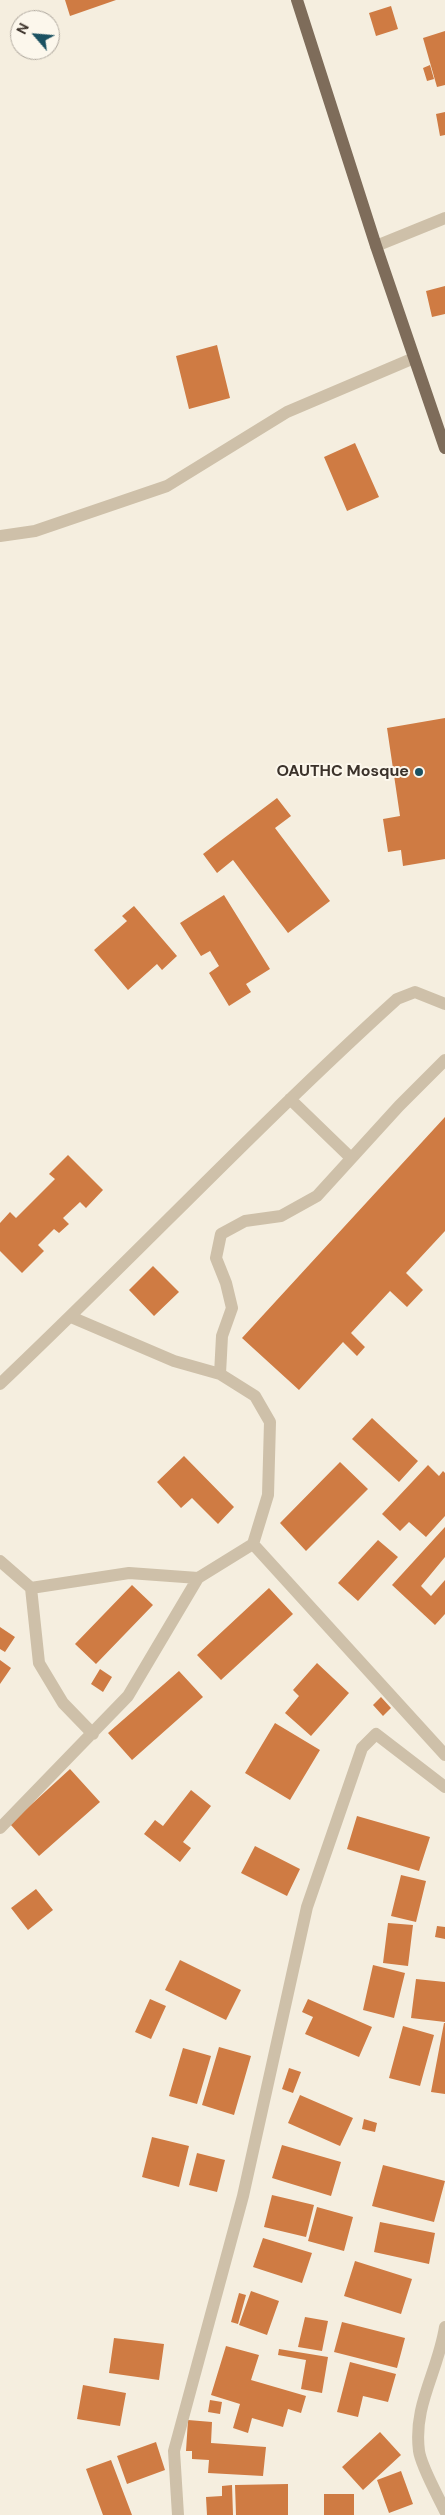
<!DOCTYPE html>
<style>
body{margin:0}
#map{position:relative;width:445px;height:2515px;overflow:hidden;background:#f5eedf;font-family:"DM Sans",sans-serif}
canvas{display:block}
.north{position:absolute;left:10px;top:10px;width:50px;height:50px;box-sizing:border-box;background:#fcf7ec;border:1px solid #afa89e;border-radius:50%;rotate:297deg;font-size:14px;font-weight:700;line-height:20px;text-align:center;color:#3b322a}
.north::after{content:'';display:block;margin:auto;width:18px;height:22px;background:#1b5161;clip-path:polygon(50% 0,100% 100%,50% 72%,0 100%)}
</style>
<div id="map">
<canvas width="445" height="2515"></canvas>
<div class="north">N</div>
</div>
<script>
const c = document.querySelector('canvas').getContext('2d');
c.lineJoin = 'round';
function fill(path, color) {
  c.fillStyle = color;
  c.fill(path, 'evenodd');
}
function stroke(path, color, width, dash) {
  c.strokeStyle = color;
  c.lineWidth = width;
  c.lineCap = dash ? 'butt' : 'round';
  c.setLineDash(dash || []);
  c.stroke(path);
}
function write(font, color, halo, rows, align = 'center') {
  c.font = font + ' "DM Sans",sans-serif';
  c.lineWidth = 4;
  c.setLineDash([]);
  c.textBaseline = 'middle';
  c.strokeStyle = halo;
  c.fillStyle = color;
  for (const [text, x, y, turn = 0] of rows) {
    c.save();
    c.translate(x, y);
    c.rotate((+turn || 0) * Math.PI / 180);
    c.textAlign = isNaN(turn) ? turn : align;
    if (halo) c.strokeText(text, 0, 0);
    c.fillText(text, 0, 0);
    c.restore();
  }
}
fill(new Path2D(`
 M65 0H116L70 16Z
 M391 6 398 29 376 36 369 13Z
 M445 31V85L437 87 423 38Z
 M430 65 434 79 427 81 423 68Z
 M445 112V135L440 136 436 114Z
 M445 286V314L432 317 426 291Z
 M217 345 230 398 189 409 176 356Z
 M355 443 379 497 347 511 324 457Z
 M445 718V859L403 866 401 850 388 852 383 819 400 816 387 728Z
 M277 798 291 816 275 828 330 901 288 933 233 860 217 873 203 854Z
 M224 895 270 969 246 984 251 992 229 1006 209 973 219 966 210 951 201 956 180 923Z
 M134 906 177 956 162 970 157 964 128 990 94 950 127 921 122 916Z
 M445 1117V1231L406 1273 423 1290 407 1307 390 1291 351 1333 365 1347 357 1356 343 1342 299 1390 242 1338Z
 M68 1155 103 1190 86 1208 80 1202 63 1218 69 1224 59 1233 54 1229 38 1245 44 1251 22 1273 0 1251V1223L10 1212 16 1218 55 1179 49 1174Z
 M153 1266 179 1292 154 1316 129 1290Z
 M372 1418 418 1461 399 1482 352 1439Z
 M184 1456 234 1507 218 1524 192 1498 181 1508 157 1482Z
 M340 1462 368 1489 306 1551 280 1523Z
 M428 1465 439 1476 443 1471 445 1473V1516L426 1537 409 1522 400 1531 382 1514Z
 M445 1527V1557L421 1586 431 1596 445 1580V1614L435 1625 392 1585Z
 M378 1540 398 1557 358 1601 338 1583Z
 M132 1585 153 1605 96 1664 75 1644Z
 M269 1588 293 1614 221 1680 197 1655Z
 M0 1627 15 1637 5 1652 0 1649Z
 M0 1660 11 1668 0 1684Z
 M317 1663 349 1693 311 1736 285 1713 299 1696 293 1690Z
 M100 1669 112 1677 103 1692 91 1684Z
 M179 1671 203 1697 132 1760 108 1733Z
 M381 1697 391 1708 383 1716 373 1705Z
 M275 1723 320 1750 290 1800 245 1773Z
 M70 1769 100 1802 39 1856 10 1824Z
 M191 1790 211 1806 183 1842 191 1848 180 1862 144 1834 155 1820 163 1826Z
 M357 1816 430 1837 419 1871 347 1849Z
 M255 1846 300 1869 287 1896 241 1873Z
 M401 1875 426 1881 416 1922 391 1916Z
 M36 1889 53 1910 28 1930 11 1908Z
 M388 1923 413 1925 408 1966 383 1963Z
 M437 1926 445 1927V1939L435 1937Z
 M180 1960 241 1990 226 2020 165 1990Z
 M373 1965 405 1973 394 2018 363 2010Z
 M416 1979 445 1982V2022L411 2018Z
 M150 1999 166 2006 151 2039 135 2032Z
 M308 1999 372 2027 359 2057 305 2034 313 2017 302 2012Z
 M444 2023H445V2094L431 2092Z
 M403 2026 434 2035 420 2086 389 2078Z
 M219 2047 251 2056 234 2115 202 2105Z
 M183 2048 211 2056 197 2104 169 2096Z
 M289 2068 301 2072 293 2093 282 2089Z
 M300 2095 353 2118 340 2146 288 2123Z
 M364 2119 377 2123 375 2132 362 2129Z
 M152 2137 189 2146 179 2187 142 2177Z
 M282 2145 341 2162 331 2196 272 2178Z
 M197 2153 225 2160 217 2192 189 2185Z
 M383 2165 445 2181 434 2222 372 2206Z
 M272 2195 314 2205 306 2237 264 2227Z
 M317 2207 353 2217 344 2251 308 2241Z
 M380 2222 435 2233 429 2264 374 2252Z
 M263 2238 312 2253 302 2283 253 2267Z
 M355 2261 412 2279 401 2314 344 2296Z
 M251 2291 279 2301 267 2335 239 2325Z
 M239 2293 246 2295 238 2324 231 2322Z
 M305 2317 328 2321 322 2351 298 2347Z
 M342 2322 405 2338 397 2368 334 2352Z
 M114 2338 164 2344 159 2380 109 2373Z
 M226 2346 259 2355 251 2380 306 2396 301 2413 288 2409 283 2427 252 2418 248 2433 233 2428 240 2404 211 2395Z
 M279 2349 328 2357 322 2393 301 2389 306 2360 278 2355Z
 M350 2362 396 2374 388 2402 363 2396 358 2417 337 2412Z
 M83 2385 126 2393 120 2426 77 2419Z
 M210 2400 222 2402 220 2414 208 2412Z
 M188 2420 212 2422 211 2443 266 2447 263 2476 208 2473 209 2460 192 2459V2451H186Z
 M380 2432 401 2455 363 2490 342 2467Z
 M156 2442 165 2470 127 2484 117 2456Z
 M111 2460 132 2515H103L86 2469Z
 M401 2471 413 2504 389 2513 377 2480Z
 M288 2484V2515H236L235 2485Z
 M232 2485 233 2515H207L206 2497 222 2496V2486Z
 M324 2494H354V2515H324Z`), '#cf7b43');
stroke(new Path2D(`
 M376 246 445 218
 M0 536 35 531 167 486 287 412 414 358
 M290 1099 351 1158
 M220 1374 222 1336 232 1308 226 1283 216 1258 221 1234 245 1221 281 1216 317 1196 399 1106 445 1060
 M0 1384C134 1257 260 1123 397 999L415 992 445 1004
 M253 1544 445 1755
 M0 1561 31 1588 39 1663 63 1703 93 1734
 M31 1588 129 1573 198 1578
 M0 1828 128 1696 198 1578 253 1544 268 1495 270 1422 255 1396 220 1374 174 1361 71 1317
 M445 2327C438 2372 413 2405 419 2451 421 2466 438 2496 445 2511
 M178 2515 174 2451 243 2196 307 1907 362 1748 376 1734 445 1787`), '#cec0a9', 12);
stroke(new Path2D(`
 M297 0 376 246 445 448`), '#7e6c5a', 12);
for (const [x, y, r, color] of [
 [419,772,5,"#1b5161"]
]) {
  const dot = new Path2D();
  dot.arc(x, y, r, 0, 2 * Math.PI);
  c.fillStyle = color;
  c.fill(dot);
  stroke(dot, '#fcf7ec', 2);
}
write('bold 16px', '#3b322a', '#fcf7ec', [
 ["OAUTHC Mosque",409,772]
], 'right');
</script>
